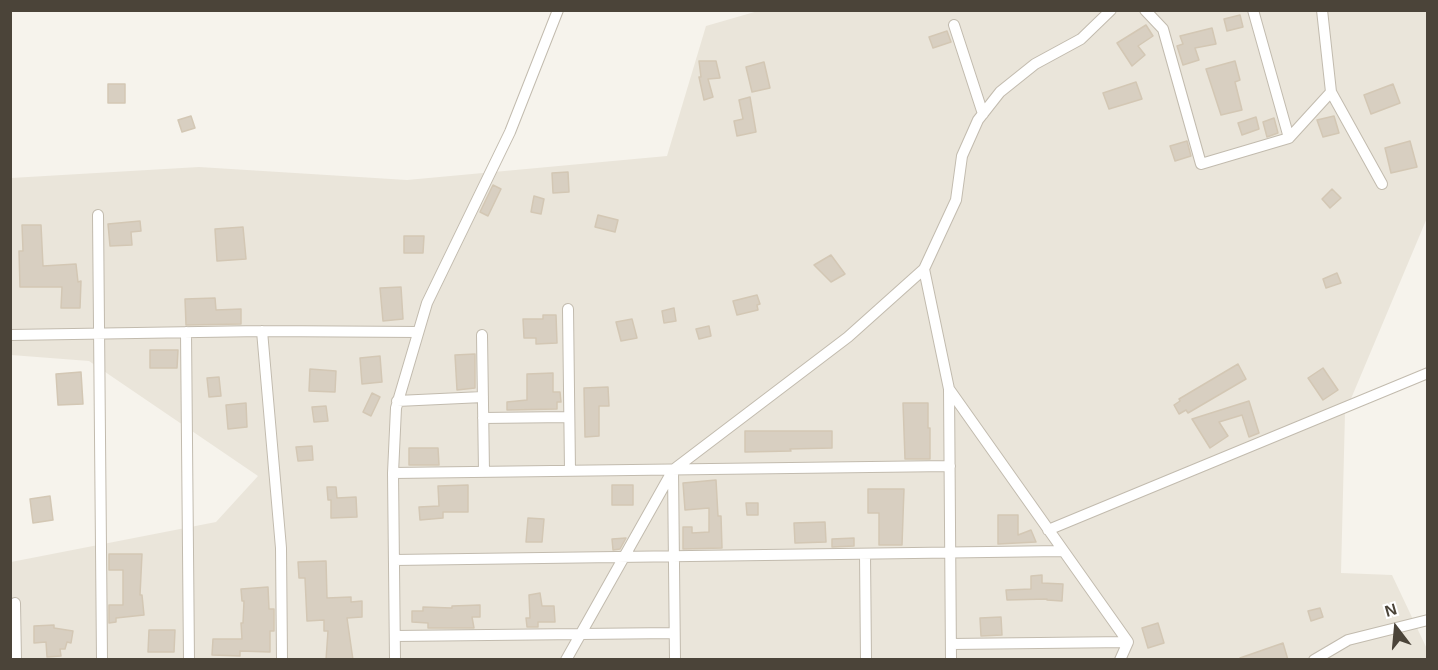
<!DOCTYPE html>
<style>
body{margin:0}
#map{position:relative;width:1438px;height:670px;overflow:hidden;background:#f6f3ec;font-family:Helvetica,sans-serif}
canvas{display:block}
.frame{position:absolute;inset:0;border:12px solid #4b4439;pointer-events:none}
.north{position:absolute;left:1366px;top:598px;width:60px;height:60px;-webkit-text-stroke:4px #fff;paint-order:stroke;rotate:344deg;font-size:16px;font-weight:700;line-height:24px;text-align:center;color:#4b4439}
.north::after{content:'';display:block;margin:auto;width:21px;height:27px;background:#4b4439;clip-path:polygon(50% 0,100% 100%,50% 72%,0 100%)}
</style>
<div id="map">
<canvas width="1438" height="670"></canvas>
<div class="frame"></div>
<div class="north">N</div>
</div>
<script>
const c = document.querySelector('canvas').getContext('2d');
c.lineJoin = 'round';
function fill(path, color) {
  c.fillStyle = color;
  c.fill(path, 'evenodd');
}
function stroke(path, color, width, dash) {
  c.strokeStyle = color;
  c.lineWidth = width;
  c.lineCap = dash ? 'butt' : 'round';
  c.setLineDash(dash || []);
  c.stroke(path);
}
fill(new Path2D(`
 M758 11H1427V218L1345 413 1341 573 1392 575 1427 649V659L11 660V562L216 522 258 476 89 361 11 355V178L199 167 407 180 667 156 706 26Z`), '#eae5da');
const building = new Path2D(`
 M1240 15 1243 27 1227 31 1224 19Z
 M1146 25 1153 36 1138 46 1145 55 1132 66 1117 43Z
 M1212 28 1216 44 1195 48 1199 60 1183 65 1177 46 1183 44 1180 36Z
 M947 31 951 42 933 48 929 37Z
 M699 61H716L720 78 708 79 713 97 704 100 699 77H701Z
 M1235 61 1240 80 1235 82 1242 110 1221 115 1206 69Z
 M764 62 770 88 752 92 746 67Z
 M1136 82 1142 99 1109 109 1103 93Z
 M108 84H125V103H108Z
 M1393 84 1400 103 1371 114 1364 95Z
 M750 97 756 132 737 136 734 121 743 119 739 100Z
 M191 116 195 128 182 132 178 120Z
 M1334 116 1339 133 1323 137 1317 120Z
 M1256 117 1259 129 1242 135 1238 123Z
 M1274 118 1278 133 1267 137 1263 122Z
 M1187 141 1191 156 1175 161 1170 146Z
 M1410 141 1417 167 1391 173 1385 148Z
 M568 172 569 192 553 193 552 173Z
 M493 185 501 189 488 216 480 212Z
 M1332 189 1341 198 1330 208 1322 199Z
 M534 196 544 199 541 214 531 212Z
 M598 215 618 220 615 232 595 227Z
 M140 221 141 231 131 232 132 245 110 246 108 224Z
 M22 225H41L43 266 76 264 78 282 81 281 80 308H61L62 287H20L19 251H23Z
 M243 227 246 259 217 261 215 229Z
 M404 236H424L423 253H404Z
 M831 255 845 274 831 282 814 265Z
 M1337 273 1341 283 1326 288 1323 279Z
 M401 287 403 319 383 321 380 288Z
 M757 295 760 304 757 305 758 310 737 315 733 301Z
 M215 298 216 310 241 309V324L186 325 185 299Z
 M674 308 676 321 664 323 662 311Z
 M543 315H556L557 343 536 344V338H524L523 319H543Z
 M632 319 637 338 621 341 616 322Z
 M709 326 711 336 699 339 696 329Z
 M150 350H178L177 368H150Z
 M475 354V388L457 390 455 355Z
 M380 356 382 382 362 384 360 358Z
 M1238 364 1246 379 1188 413 1186 410 1179 414 1174 405 1180 401 1179 399Z
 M1323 368 1338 390 1323 400 1308 378Z
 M310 369 336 371 335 392 309 391Z
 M81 372 83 404 58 405 56 374Z
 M553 373V392H560L561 402H557V409L507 410V402L527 400V374Z
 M219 377 221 396 209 397 207 378Z
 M608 387 609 406H599V436L585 437 584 388Z
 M372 393 380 397 371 416 363 412Z
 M1249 401 1259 433 1249 437 1242 415 1219 422 1228 436 1210 448 1192 419Z
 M246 403 247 427 228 429 226 405Z
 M903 403H928V428H930V459H905Z
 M326 406 328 421 314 422 312 407Z
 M745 431H832V448L790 449 791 451 745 452Z
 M312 446 313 460 298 461 296 447Z
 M409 448H438L439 465H409Z
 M716 480 718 516H721L722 548 683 549V527H692V533L709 532V508L685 510 683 483Z
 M468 485V512H443V518L420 520 419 507 439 506 438 486Z
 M612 485H633V505H612Z
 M327 487H336L337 498 356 497 357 517 331 518V500H328Z
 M868 489H904L902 545H879V513H868Z
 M50 496 53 520 33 523 30 499Z
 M746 503H758V515H747Z
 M998 515H1018V535L1031 530 1036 542 998 544Z
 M528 518 544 519 542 542H526Z
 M825 522 826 542 795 543 794 523Z
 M626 538 620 549 613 550 612 539Z
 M854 538V546L832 547V539Z
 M109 554H142L140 595H142L144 615 116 618V622L109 623V605H123V570H109Z
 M326 561 327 598 351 597V602L362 601V617L347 618 353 660H326L328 631H324V620L307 621 305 578H299L298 562Z
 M1042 575V583L1063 584 1062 601 1047 600V599L1007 600 1006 590 1031 589V576Z
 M268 587 269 609H274V631H270V652L240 651V656L212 655 213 639H242L241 623H243L244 601H242L241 589Z
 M540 593 542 606H554L555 622H538V627H527L526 618H530L529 595Z
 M480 605V617H472L474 628H428V623L412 622V611H423V607L452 608V606Z
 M1320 608 1323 617 1311 621 1308 611Z
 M1001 617 1002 635 981 636 980 618Z
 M1158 623 1164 643 1148 648 1142 628Z
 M54 625V628L73 631 71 643 67 642 65 649H60L61 656 47 657 46 642 34 643V626Z
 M149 630H175L174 652H148Z
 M1283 643 1288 660H1241L1240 658Z`);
fill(building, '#d8cfc1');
stroke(building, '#d3c7b4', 1.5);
const street = new Path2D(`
 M1145 10 1163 29 1201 164 1289 138 1331 92
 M1253 10 1289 138
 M1322 10 1331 92 1382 184
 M954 25 983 114
 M98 215 102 660
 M924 269 949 389 951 660
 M568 309 570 471
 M262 331 281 548 282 660
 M186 332 189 660
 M10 335 262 331 418 332
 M482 335 484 472
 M949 389 1128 642 1120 660
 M397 401 483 397
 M483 418 569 417
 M673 470 675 660
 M393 473 950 466
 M1048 530 1428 373
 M865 554 866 660
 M394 560 1062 551
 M15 603 16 660
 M395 636 674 633
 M951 644 1128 642
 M395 660 393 473 396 408 427 303 510 132 558 10
 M566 660 673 470 848 337 924 269 956 200 962 156 978 120 1000 92 1035 64 1081 39 1111 10
 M1314 660 1348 640 1428 620`);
stroke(street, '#c2bbae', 12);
stroke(street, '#fff', 10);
</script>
